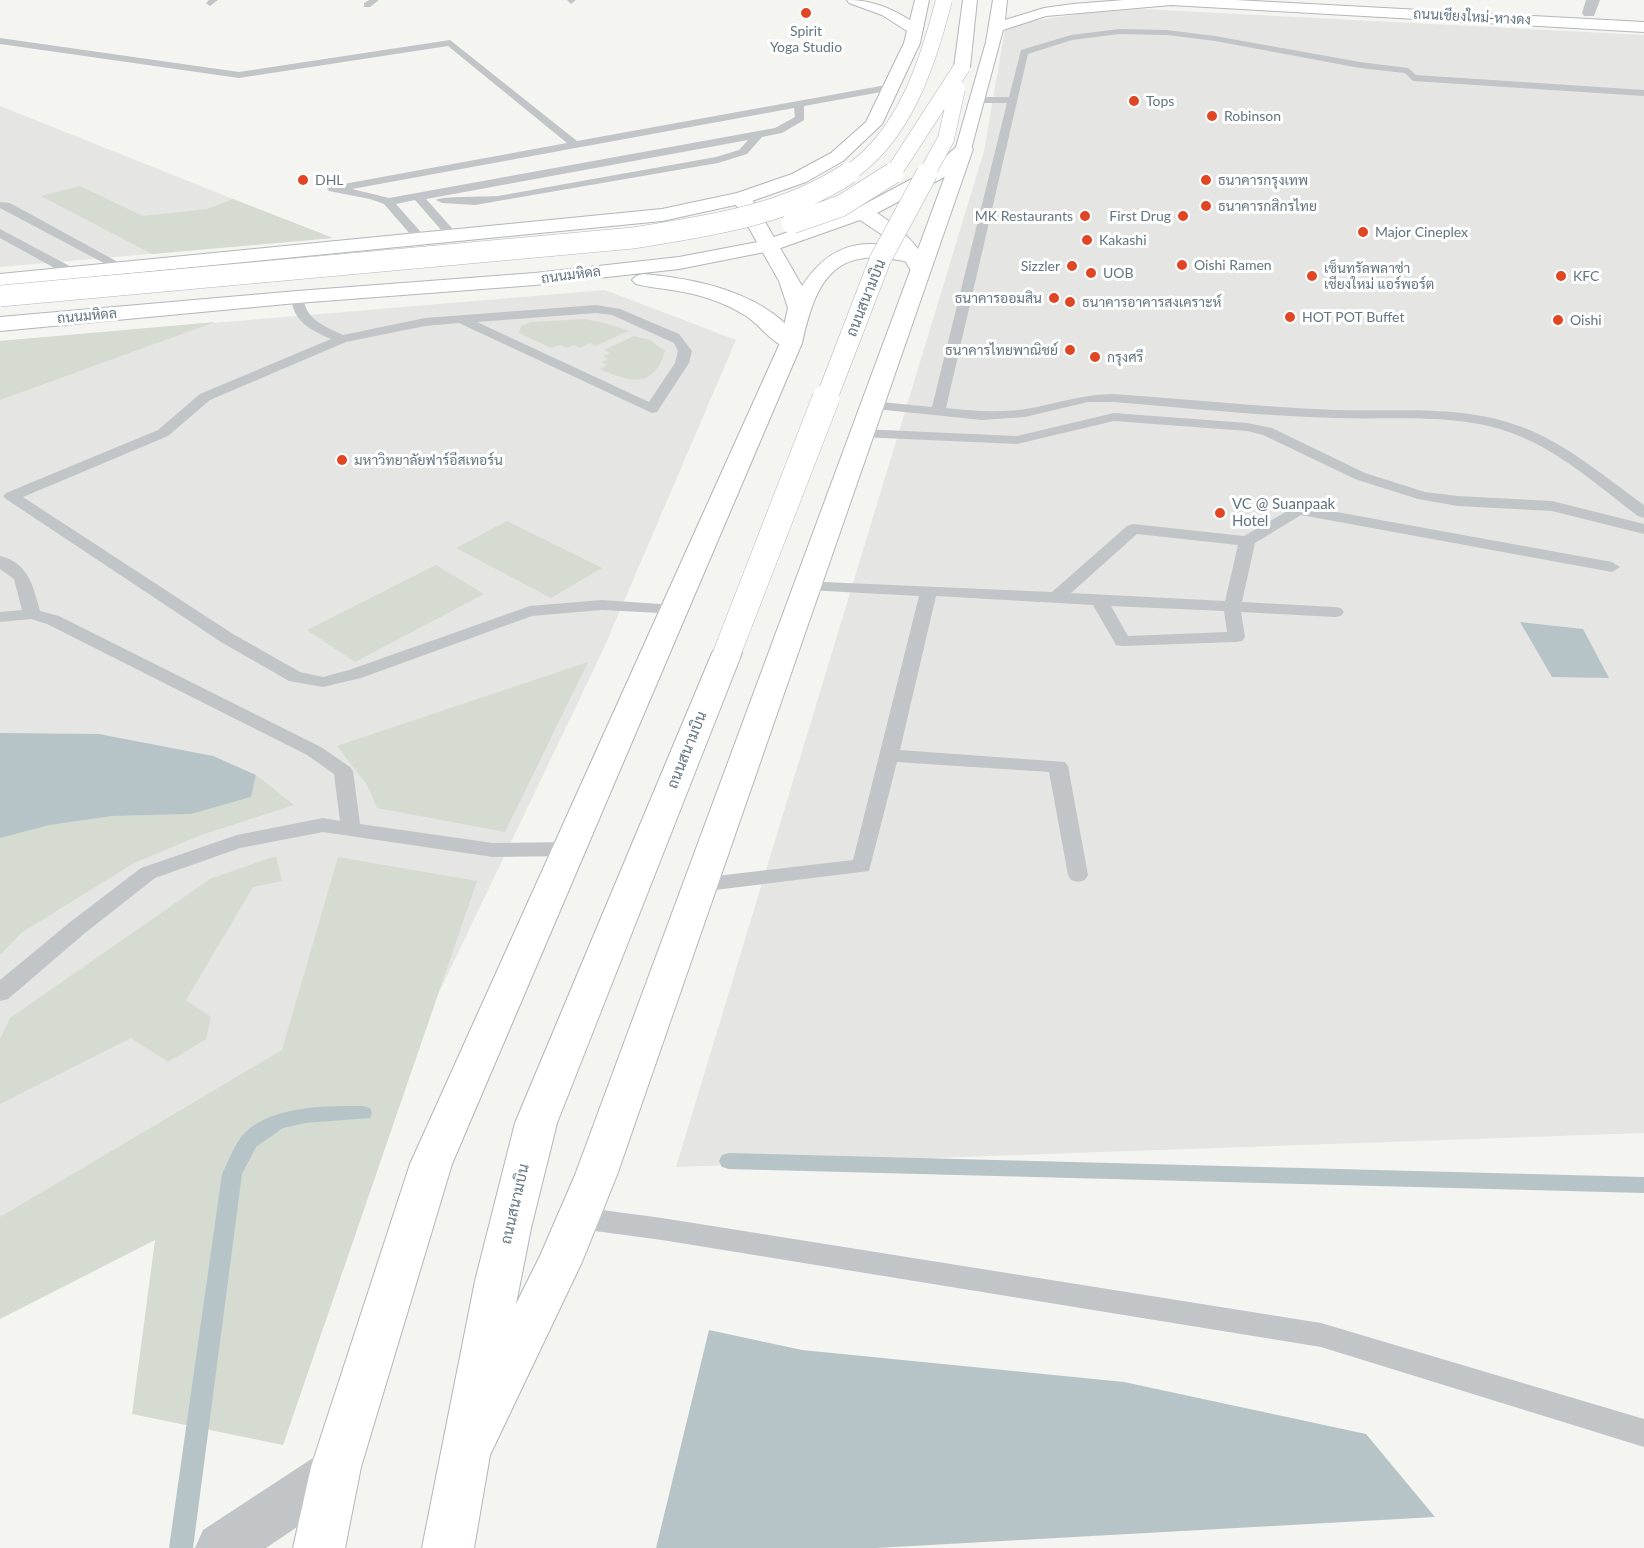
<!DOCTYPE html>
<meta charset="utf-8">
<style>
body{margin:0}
canvas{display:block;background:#f4f4f0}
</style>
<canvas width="1644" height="1548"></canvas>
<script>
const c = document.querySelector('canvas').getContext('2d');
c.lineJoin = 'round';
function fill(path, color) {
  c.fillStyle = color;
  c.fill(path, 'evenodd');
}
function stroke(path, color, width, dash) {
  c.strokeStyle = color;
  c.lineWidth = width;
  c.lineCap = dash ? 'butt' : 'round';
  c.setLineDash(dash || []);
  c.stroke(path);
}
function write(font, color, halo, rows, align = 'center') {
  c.font = font + ' Lato,Sarabun,sans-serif';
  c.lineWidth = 6;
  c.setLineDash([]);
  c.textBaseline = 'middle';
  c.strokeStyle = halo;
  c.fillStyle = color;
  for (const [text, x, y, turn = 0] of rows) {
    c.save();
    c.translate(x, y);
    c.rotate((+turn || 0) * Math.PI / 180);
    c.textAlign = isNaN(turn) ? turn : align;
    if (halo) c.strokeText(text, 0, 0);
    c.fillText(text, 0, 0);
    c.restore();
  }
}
fill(new Path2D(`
 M1142 9 1644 35V1133L676 1167 984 151 1005 30 1033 21 1086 13Z
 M0 106 233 199 333 238 0 267Z
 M605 290 736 340 604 648 411 1051 0 1277V341Z`), '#e5e5e4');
fill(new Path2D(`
 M80 186 143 216 207 209 233 199 333 238 152 254 41 196Z
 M584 319 604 323 629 331 595 346 590 343 580 348 574 345 567 348 560 345 551 348 519 333 521 326 531 322Z
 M215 322 0 400V341Z
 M634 336 650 340 665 351C653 390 630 382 600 369L607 365 601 362 608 359 603 356 610 353 604 350Z
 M507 521 602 568 551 598 456 548Z
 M436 565 484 594 355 662 307 630Z
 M588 662 505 832 377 808 367 785 337 746Z
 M256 775 294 805 201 835 134 863 21 933 0 955V838L50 825 112 816 191 814 251 797Z
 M276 856 282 881 253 887 186 1000 211 1017 206 1039 168 1062 131 1038 0 1104V1039L10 1018 210 879Z
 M338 857 477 881 283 1445 132 1414 155 1240 0 1319V1217L282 1050Z`), '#d5dbd1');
fill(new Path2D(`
 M1520 622 1583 629 1609 678 1552 677Z
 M0 733 99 734 213 756 256 775 251 797 191 814 112 816 50 825 0 838Z
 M709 1330 802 1350 1124 1382 1366 1434 1435 1517 876 1548H656Z`), '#b7c4c7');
fill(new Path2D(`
 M363 1106 370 1108 372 1113 370 1118 305 1123 283 1128 256 1147 242 1174 193 1548H169L222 1174C228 1162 233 1148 241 1137 267 1105 326 1106 363 1106Z
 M729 1153 1644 1177V1193L729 1169 722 1167 719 1161 722 1155Z`), '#b7c4c7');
const secondary = new Path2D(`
 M963 0H977L970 67 962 72 954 67Z
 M964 144 970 145 973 149 617 1175 582 1262 490 1455 474 1548H422L475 1281 515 1123 712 653 716 647 727 644 738 647 742 653 557 1123 531 1228 516 1304 540 1256 575 1175 913 263C838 244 817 274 802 343L452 1164 361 1467 345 1548H293L311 1467 410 1164 780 343 788 308 779 281 732 198 735 194H749L802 286C832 240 867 237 917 252L955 149 958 145Z`);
const primary = new Path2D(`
 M847 0C871 0 889 7 910 20L915 0H929L920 43 882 124 843 161 806 182 749 202 662 221 0 286V274L662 209 737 193 792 174 831 153 866 122 904 43 907 31 882 15 849 3Z
 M993 0H1007L1005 20 1044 8 1073 4 1124 0H1235L1644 22V32L1171 5 1046 16 1003 30 970 153 948 175 877 213C900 228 919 244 930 270L927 274 920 276 913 274 898 249 884 236 860 220 775 250 679 269 535 285 297 303 0 331V317L297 291 535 273 679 257 763 241 861 206 934 167 956 147 986 42Z
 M643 274C699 279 768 293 802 343L799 348C778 353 763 327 746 316 724 302 699 294 672 290 660 288 648 287 636 284L632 280 636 276Z`);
stroke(secondary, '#b1b7bb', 2);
stroke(primary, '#b2b7ba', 2);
fill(new Path2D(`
 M209 0H218L210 6 206 3Z
 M369 0H379L370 7H364V3Z
 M567 0H576L571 4Z
 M1119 29 1167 30 1215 36 1360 62 1408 68 1416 75 1644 90V96L1413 81 1405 73 1360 68 1215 41 1167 35 1119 34 1072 40 1028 54 946 408C973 411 999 413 1026 409 1056 404 1082 394 1113 394 1187 399 1262 407 1336 410 1398 412 1462 404 1522 427 1567 444 1605 477 1644 505V518L1638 516C1598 486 1558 449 1509 432 1454 413 1393 420 1336 418 1262 416 1187 408 1113 402H1088L1025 417 982 420 866 408 864 405 871 401 932 407 1007 103H979L974 100 979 97H1009L1021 50 1071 35Z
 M0 38 239 72 450 40 577 141 892 84 897 87 892 90 804 106V120L782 133 762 137 747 154 718 163 475 205 442 203 436 200C441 196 486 197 498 196L716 157 739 150 748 140 426 199 459 236 453 240 449 239 415 200 396 204 427 239 421 243 417 242 384 204 370 199 329 191 327 189 333 186 567 143 448 46 239 78 0 44ZM794 108 795 117 775 128 389 198 352 189Z
 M0 202 10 203 127 267 121 271 117 270 0 208Z
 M0 229 77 270 79 273 77 276H69L0 238Z
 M297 293 303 297C306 320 324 326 343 335L425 318 596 305 620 309 679 334 692 351 689 363 657 412 652 413 459 323 425 326 346 342 210 400 168 436 23 497 233 634 300 672 323 677 349 670 530 606 602 600 675 605 681 606 684 610 681 614 602 610 532 616 361 678 323 687 289 681 221 642 6 499 3 496 6 493 158 430 200 394 331 339C310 330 293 321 291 297ZM596 313 612 315 674 343 678 351 675 363 649 402 477 322Z
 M1114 413 1247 423 1272 428 1365 473 1425 492 1458 496 1552 501 1644 524V534L1552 511 1458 506 1418 499 1355 479 1263 435 1247 431 1114 421 1017 444 860 437 853 433 860 429 1017 436Z
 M1298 505 1612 562 1620 567 1612 572 1301 515 1255 543 1242 602 1335 607 1341 608 1344 612 1341 616 1335 617 1241 612 1245 637 1242 641 1236 642 1122 646 1116 645 1093 605 936 596 900 750 1065 762 1068 766 1088 875 1085 880 1078 882 1071 880 1068 875 1049 772 897 762 869 871 699 892 692 890 688 885 692 880 699 878 853 860 919 596 807 590 801 589 799 585 801 581 1052 592 1127 526 1133 524 1244 536ZM1137 534 1238 545 1225 601 1071 593ZM1111 606 1224 611 1227 632 1128 636Z
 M0 556C29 563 33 586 40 611L59 616 321 747 350 767 353 771 360 824 493 843 570 842 577 844 580 849 577 854 570 856 493 857 323 832 240 848 155 878 85 933 8 999 0 1001V980L69 923 141 868 237 835 323 818 340 821 334 774 307 755 47 624 31 619 0 622V612L22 610 14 579 0 569Z
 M580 1207 662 1218 1321 1323 1644 1419V1447L1321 1347 662 1240 580 1229 571 1226 567 1218 571 1210Z`), '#c1c5c8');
fill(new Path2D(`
 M1586 0H1600L1594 16H1584L1582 13Z
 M334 1449 352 1456 359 1473 352 1490 266 1548H195L203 1530 316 1456Z`), '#c1c5c8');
fill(secondary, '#fff');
fill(primary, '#fff');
const secondaryBridgeFar2 = new Path2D(`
 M846 175C904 138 928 63 944 0
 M892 175 962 67
 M926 175 946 139 957 89`);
const secondaryBridgeFar1 = new Path2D(`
 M792 223 841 206 893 173
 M0 296 633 238C708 226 784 216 849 173
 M826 400 880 260 927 173`);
const secondaryBridge = new Path2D(`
 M727 653 826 398`);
stroke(secondaryBridgeFar2, '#b1b7bb', 17, []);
stroke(secondaryBridgeFar1, '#b1b7bb', 22, []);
stroke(secondaryBridge, '#b1b7bb', 28, []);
stroke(secondaryBridgeFar2, '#fff', 16);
stroke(secondaryBridgeFar1, '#fff', 21);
stroke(secondaryBridge, '#fff', 27);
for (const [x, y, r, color] of [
 [806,13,6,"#e04524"],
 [1134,101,6,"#e04524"],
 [1212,116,6,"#e04524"],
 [303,180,6,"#e04524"],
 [1206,180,6,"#e04524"],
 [1206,206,6,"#e04524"],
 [1085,216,6,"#e04524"],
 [1183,216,6,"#e04524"],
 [1363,232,6,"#e04524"],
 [1087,240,6,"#e04524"],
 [1182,265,6,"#e04524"],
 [1072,266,6,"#e04524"],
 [1091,273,6,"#e04524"],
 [1312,276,6,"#e04524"],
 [1561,276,6,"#e04524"],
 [1054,298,6,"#e04524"],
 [1070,302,6,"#e04524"],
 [1290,317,6,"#e04524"],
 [1558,320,6,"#e04524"],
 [1070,350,6,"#e04524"],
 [1095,357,6,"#e04524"],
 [342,460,6,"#e04524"],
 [1220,513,6,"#e04524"]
]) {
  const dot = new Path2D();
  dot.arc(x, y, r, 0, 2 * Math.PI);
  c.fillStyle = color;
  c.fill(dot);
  stroke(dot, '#fff', 2);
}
write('14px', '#637581', '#fff', [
 ["ถนนเชียงใหม่-หางดง",1472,17,3],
 ["ถนนมหิดล",571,275,-7],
 ["ถนนมหิดล",87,316,-5]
]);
write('14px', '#637581', '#fff', [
 ["Spirit",806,31,"center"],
 ["Yoga Studio",806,47,"center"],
 ["Tops",1146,101],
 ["Robinson",1224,116],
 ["DHL",315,180],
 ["ธนาคารกรุงเทพ",1218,180],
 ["ธนาคารกสิกรไทย",1218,206],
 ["MK Restaurants",1073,216,"right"],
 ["First Drug",1171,216,"right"],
 ["Major Cineplex",1375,232],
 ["Kakashi",1099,240],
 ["Oishi Ramen",1194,265],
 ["Sizzler",1060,266,"right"],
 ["เซ็นทรัลพลาซ่า",1324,268],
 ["เชียงใหม่ แอร์พอร์ต",1324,284],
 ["UOB",1103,273],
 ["KFC",1573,276],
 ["ธนาคารออมสิน",1042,298,"right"],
 ["ธนาคารอาคารสงเคราะห์",1082,302],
 ["HOT POT Buffet",1302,317],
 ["Oishi",1570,320],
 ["ธนาคารไทยพาณิชย์",1058,350,"right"],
 ["กรุงศรี",1107,357],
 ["มหาวิทยาลัยฟาร์อีสเทอร์น",354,460]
], 'left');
write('15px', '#637581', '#fff', [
 ["ถนนสนามบิน",866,298,-68],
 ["ถนนสนามบิน",687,750,-68],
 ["ถนนสนามบิน",515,1204,-77]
]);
write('15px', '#637581', '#fff', [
 ["VC @ Suanpaak",1232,504],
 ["Hotel",1232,521]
], 'left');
</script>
